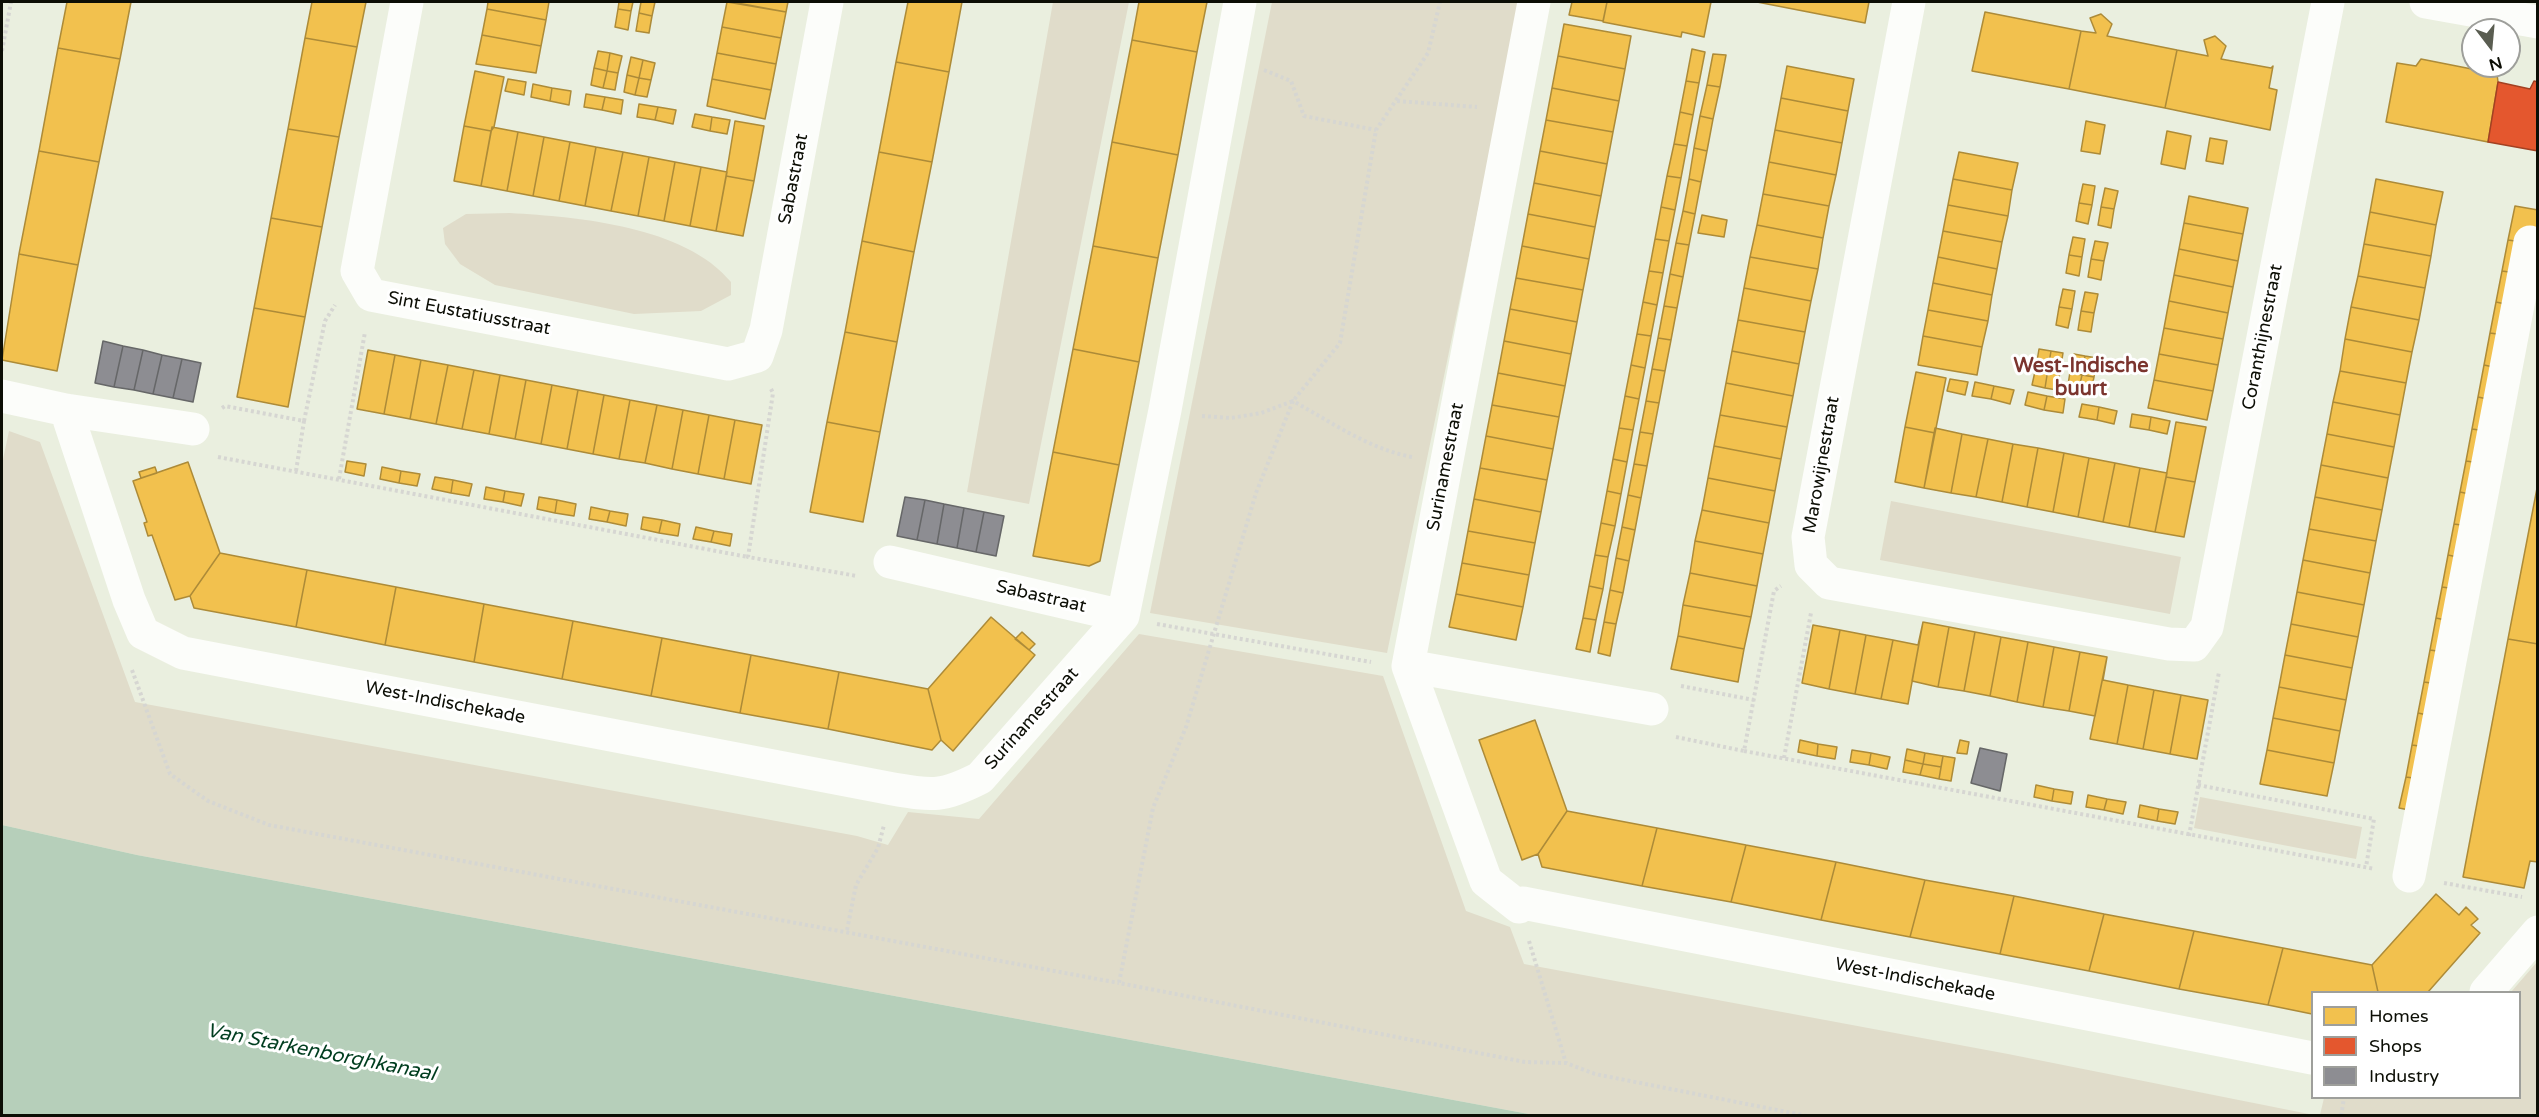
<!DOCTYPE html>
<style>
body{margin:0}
#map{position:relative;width:2539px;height:1117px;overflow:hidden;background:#eaefdf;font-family:"Varela Round",sans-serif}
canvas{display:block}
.frame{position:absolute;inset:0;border:3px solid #0c0e05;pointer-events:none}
.legend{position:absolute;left:2311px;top:991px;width:210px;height:108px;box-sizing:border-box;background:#fff;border:2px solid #9e9f9b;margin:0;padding:8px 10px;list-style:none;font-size:18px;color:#0c0e05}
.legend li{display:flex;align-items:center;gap:12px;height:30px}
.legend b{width:30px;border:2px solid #9e9f9b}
.north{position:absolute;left:2461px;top:18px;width:60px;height:60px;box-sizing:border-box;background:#fff;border:2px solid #9e9f9b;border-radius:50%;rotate:164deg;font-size:16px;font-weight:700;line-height:24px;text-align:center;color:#0c0e05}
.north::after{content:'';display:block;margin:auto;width:21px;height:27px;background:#5a5d51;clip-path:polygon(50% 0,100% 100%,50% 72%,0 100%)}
</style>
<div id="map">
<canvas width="2539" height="1117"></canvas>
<div class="frame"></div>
<ul class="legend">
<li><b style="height:16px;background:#f2c14e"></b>Homes</li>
<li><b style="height:16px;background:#e4572e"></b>Shops</li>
<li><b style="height:16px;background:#8d8d92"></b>Industry</li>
</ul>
<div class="north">N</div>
</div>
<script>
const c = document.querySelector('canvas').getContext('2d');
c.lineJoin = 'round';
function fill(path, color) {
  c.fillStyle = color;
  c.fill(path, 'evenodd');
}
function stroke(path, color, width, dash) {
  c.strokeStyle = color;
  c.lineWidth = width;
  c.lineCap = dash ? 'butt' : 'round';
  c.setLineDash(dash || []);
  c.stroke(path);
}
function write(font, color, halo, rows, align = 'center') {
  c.font = font + ' "Varela Round",sans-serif';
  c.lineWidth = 6;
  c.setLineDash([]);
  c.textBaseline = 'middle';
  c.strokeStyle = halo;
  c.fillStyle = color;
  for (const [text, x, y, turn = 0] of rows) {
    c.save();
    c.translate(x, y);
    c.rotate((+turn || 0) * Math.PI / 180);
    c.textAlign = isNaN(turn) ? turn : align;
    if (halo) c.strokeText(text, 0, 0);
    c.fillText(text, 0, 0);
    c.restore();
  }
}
fill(new Path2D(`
 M1053 2H1129L1029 504 967 492Z
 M1272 2H1521L1387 653 1150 613Z
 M510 213C578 217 685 226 731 282V295L701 311 634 314 495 285 460 264 445 244 443 228 466 214Z
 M9 431 40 442 135 702 857 836 888 845 908 812 979 819 1139 634 1383 676 1466 911 1510 927 1524 964 2008 1054 2314 1115H1534L137 855 2 825V464Z
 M1891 501 2181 557 2170 614 1880 560Z
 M2200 797 2362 827 2356 859 2194 828Z
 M2537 962V1115H2320L2324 1098H2520V992H2511Z`), '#e0dcca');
fill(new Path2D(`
 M2 825 137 855 1534 1115H2Z`), '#b6cfba');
const homes = new Path2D(`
 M67 2H131L120 59 58 48Z
 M312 2H366L357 47 305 38Z
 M488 2H549L546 20 487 9Z
 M619 2H633L631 11 618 9Z
 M641 2H655L652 16 639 13Z
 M727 2 786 12 781 38 722 27Z
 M732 2H788L786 12Z
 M908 2H962L949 72 896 62Z
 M1139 2H1207L1197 52 1132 40Z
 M1572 2H1607L1603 21 1569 15Z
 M1607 2H1711L1704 37 1682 32 1681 37 1603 22Z
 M1757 2H1869L1865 23Z
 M487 9 546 20 541 46 482 35Z
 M618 9 631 11 628 30 615 27Z
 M1985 12 2081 31 2069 89 1972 71Z
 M639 13 652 16 649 33 636 31Z
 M2101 14 2112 24 2107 36 2177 50 2165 108 2069 89 2081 31 2096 33 2090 18Z
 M1564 24 1631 36 1625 69 1558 56Z
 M722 27 781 38 776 64 717 53Z
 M482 35 541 46 536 73 476 64Z
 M2215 36 2226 46 2221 59 2271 68 2273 66 2269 88 2277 90 2270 130 2165 108 2177 50 2208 56 2204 40Z
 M305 38 357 47 339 137 288 129Z
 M1132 40 1197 52 1178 155 1112 142Z
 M58 48 120 59 99 162 39 151Z
 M1692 49 1705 52 1699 83 1686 81Z
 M598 51 610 53 607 71 594 68Z
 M610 53 622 56 618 73 607 71Z
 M717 53 776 64 771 90 712 79Z
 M1713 54 1726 55 1720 87 1707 85Z
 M1558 56 1625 69 1619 101 1552 88Z
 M631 57 643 60 639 78 627 75Z
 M2421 59 2497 74 2498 82 2488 142 2386 122 2397 63 2416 66Z
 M643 60 655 63 651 80 639 78Z
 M896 62 949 72 932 162 879 152Z
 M1787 66 1854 79 1848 111 1781 98Z
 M594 68 607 71 603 88 591 85Z
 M475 71 504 77 494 127 491 131 464 126Z
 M607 71 618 73 615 90 603 88Z
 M627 75 639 78 635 95 624 92Z
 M639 78 651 80 647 97 635 95Z
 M508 79 526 82 524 95 505 91Z
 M712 79 771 90 765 119 707 106Z
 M1686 81 1699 83 1693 115 1680 112Z
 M533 84 552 88 550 101 531 97Z
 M1707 85 1720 87 1713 119 1700 116Z
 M552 88 571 91 569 105 550 101Z
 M1552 88 1619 101 1613 132 1546 120Z
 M586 94 605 97 602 110 584 107Z
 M605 97 623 100 621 114 602 110Z
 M1781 98 1848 111 1842 143 1775 130Z
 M639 104 658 107 655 120 637 117Z
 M658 107 676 110 673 124 655 120Z
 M1680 112 1693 115 1687 146 1674 144Z
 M695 114 712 117 710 131 692 127Z
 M1700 116 1713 119 1707 151 1694 148Z
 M712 117 730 120 727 134 710 131Z
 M1546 120 1613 132 1607 164 1540 151Z
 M735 121 764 126 754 181 726 176Z
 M2086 121 2105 125 2100 154 2081 151Z
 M464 126 491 131 481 186 454 181Z
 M492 127 518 132 507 191 481 186Z
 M288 129 339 137 322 227 271 218Z
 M1775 130 1842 143 1836 175 1769 162Z
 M2167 131 2191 136 2185 169 2161 164Z
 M518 132 544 137 533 196 507 191Z
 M544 137 570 142 559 201 533 196Z
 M2210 138 2227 141 2223 164 2206 161Z
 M570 142 596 147 585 206 559 201Z
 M1112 142 1178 155 1158 258 1093 246Z
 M1674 144 1687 146 1681 178 1667 176Z
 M596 147 623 152 611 211 585 206Z
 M1694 148 1707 151 1701 182 1689 179Z
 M39 151 99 162 78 265 19 254Z
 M1540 151 1607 164 1601 196 1534 183Z
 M623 152 649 157 638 216 611 211Z
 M879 152 932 162 914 252 862 241Z
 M1959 152 2018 163 2012 190 1953 179Z
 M649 157 675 162 664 221 638 216Z
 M675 162 701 167 690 226 664 221Z
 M1769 162 1836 175 1829 206 1763 194Z
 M701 167 727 172 716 231 690 226Z
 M726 176 754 181 743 236 716 231Z
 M1667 176 1681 178 1675 210 1661 207Z
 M1689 179 1701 182 1695 214 1683 211Z
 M1953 179 2012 190 2008 216 1948 205Z
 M2376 179 2443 192 2436 225 2370 212Z
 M1534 183 1601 196 1595 227 1528 214Z
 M2083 184 2095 186 2092 205 2079 203Z
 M2105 188 2118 191 2114 209 2101 207Z
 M1763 194 1829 206 1823 238 1757 225Z
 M2189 196 2248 208 2243 234 2184 223Z
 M2079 203 2092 205 2088 224 2076 221Z
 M1948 205 2008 216 2002 242 1943 231Z
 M2515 206 2538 210V229L2522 242 2508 240Z
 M1661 207 1675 210 1669 241 1655 239Z
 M2101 207 2114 209 2111 228 2098 225Z
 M1683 211 1695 214 1689 245 1676 243Z
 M2370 212 2436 225 2431 256 2364 244Z
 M1528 214 1595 227 1589 259 1522 246Z
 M1702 215 1727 220 1724 237 1698 233Z
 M271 218 322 227 305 317 254 308Z
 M2184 223 2243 234 2238 261 2179 249Z
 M1757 225 1823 238 1818 269 1750 257Z
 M1943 231 2002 242 1997 269 1938 257Z
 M2073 237 2085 239 2082 257 2069 255Z
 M1655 239 1669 241 1663 273 1649 271Z
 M2508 240 2522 242 2516 273 2502 271Z
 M862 241 914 252 897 342 845 332Z
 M2095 241 2108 243 2104 261 2091 259Z
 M1676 243 1689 245 1683 277 1670 274Z
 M2364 244 2431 256 2425 288 2358 276Z
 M1093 246 1158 258 1139 362 1073 349Z
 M1522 246 1589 259 1583 290 1516 278Z
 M2179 249 2238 261 2233 287 2174 275Z
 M19 254 78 265 57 371 2 360Z
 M2069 255 2082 257 2079 276 2066 273Z
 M1750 257 1818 269 1811 301 1744 288Z
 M1938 257 1997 269 1992 295 1933 283Z
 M2091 259 2104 261 2101 280 2088 277Z
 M1649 271 1663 273 1657 305 1643 302Z
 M2502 271 2516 273 2510 305 2496 302Z
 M1670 274 1683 277 1677 308 1664 306Z
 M2174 275 2233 287 2228 313 2169 301Z
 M2358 276 2425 288 2419 320 2351 307Z
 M1516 278 1583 290 1577 322 1510 309Z
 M1933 283 1992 295 1988 321 1928 310Z
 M1744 288 1811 301 1805 332 1738 320Z
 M2063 289 2075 291 2072 309 2059 307Z
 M2085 292 2098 294 2094 313 2081 311Z
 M2169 301 2228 313 2223 339 2164 328Z
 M1643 302 1657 305 1651 336 1637 334Z
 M2496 302 2510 305 2504 335 2490 333Z
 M1664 306 1677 308 1671 340 1658 338Z
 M2059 307 2072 309 2068 328 2056 325Z
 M2351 307 2419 320 2412 352 2345 339Z
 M254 308 305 317 288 407 237 397Z
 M1510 309 1577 322 1571 354 1504 341Z
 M1928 310 1988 321 1982 347 1923 336Z
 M2081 311 2094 313 2091 332 2078 330Z
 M1738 320 1805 332 1799 364 1732 351Z
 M2164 328 2223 339 2218 365 2159 354Z
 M845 332 897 342 880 432 827 422Z
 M2490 333 2504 335 2498 368 2484 365Z
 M1637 334 1651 336 1645 368 1631 365Z
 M1923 336 1982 347 1977 375 1918 365Z
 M1658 338 1671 340 1665 371 1652 369Z
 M2345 339 2412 352 2406 383 2340 371Z
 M1504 341 1571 354 1565 386 1498 373Z
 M1073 349 1139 362 1119 465 1053 452Z
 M2039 349 2051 351 2048 369 2036 367Z
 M368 350 395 355 384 414 357 409Z
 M1732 351 1799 364 1793 396 1726 383Z
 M2051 351 2063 353 2060 372 2048 369Z
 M2074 354 2085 356 2082 375 2070 372Z
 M2159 354 2218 365 2213 391 2154 380Z
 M395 355 421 360 410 419 384 414Z
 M2085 356 2097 358 2094 377 2082 375Z
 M421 360 448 365 436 424 410 419Z
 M448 365 474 370 462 429 436 424Z
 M1631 365 1645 368 1639 399 1625 396Z
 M2484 365 2498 368 2492 400 2478 397Z
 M2036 367 2048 369 2045 388 2032 385Z
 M1652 369 1665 371 1659 403 1646 401Z
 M2048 369 2060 372 2057 390 2045 388Z
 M474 370 500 375 489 434 462 429Z
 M2340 371 2406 383 2400 415 2333 402Z
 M1916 372 1946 378 1935 433 1905 427Z
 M2070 372 2082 375 2078 393 2067 391Z
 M1498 373 1565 386 1559 417 1492 405Z
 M500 375 526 380 515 439 489 434Z
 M2082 375 2094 377 2090 396 2078 393Z
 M1950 379 1968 382 1965 395 1947 391Z
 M526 380 552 385 541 444 515 439Z
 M2154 380 2213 391 2207 420 2148 408Z
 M1975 382 1994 386 1991 399 1972 396Z
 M1726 383 1793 396 1787 427 1720 415Z
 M552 385 578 390 567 449 541 444Z
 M1994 386 2014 390 2010 404 1991 399Z
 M578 390 604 395 593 454 567 449Z
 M2028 392 2047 396 2044 410 2025 405Z
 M604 395 630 400 619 459 593 454Z
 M1625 396 1639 399 1633 430 1619 428Z
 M2047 396 2065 399 2063 413 2044 410Z
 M2478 397 2492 400 2486 431 2472 429Z
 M630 400 657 405 645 463 619 459Z
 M1646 401 1659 403 1653 434 1640 432Z
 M2333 402 2400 415 2394 447 2327 434Z
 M2082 404 2099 407 2097 420 2079 417Z
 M657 405 683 410 672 469 645 463Z
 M1492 405 1559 417 1553 449 1486 436Z
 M2099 407 2117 411 2114 424 2097 420Z
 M683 410 709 415 698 474 672 469Z
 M2132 414 2151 417 2149 430 2130 427Z
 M709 415 735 420 724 479 698 474Z
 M1720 415 1787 427 1781 459 1714 446Z
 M2151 417 2170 421 2167 434 2149 430Z
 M735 420 762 425 751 484 724 479Z
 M827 422 880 432 863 522 810 512Z
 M2176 422 2206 427 2195 482 2166 477Z
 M1905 427 1935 433 1924 488 1895 482Z
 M1619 428 1633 430 1627 462 1613 459Z
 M1935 428 1962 434 1951 493 1924 488Z
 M2472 429 2486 431 2480 463 2466 461Z
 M1640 432 1653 434 1647 466 1634 464Z
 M1962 434 1988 439 1976 497 1951 493Z
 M2327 434 2394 447 2388 478 2321 465Z
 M1486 436 1553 449 1547 480 1480 468Z
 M1988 439 2013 444 2002 502 1976 497Z
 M2013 444 2038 448 2027 507 2002 502Z
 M1714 446 1781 459 1775 491 1708 478Z
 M2038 448 2064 453 2053 512 2027 507Z
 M1053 452 1119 465 1100 561 1089 566 1033 556Z
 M2064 453 2089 458 2078 517 2053 512Z
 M2089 458 2115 463 2103 522 2078 517Z
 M1613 459 1627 462 1621 494 1607 491Z
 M347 461 366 464 364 476 345 472Z
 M2466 461 2480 463 2474 495 2460 492Z
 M188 462 220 553 190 596 175 600 152 535 148 536 144 523 147 522 133 481Z
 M2115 463 2140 468 2129 527 2103 522Z
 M1634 464 1647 466 1641 498 1628 495Z
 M2321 465 2388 478 2382 510 2315 497Z
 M155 467 157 473 141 478 139 472Z
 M382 467 401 471 399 483 380 479Z
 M1480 468 1547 480 1541 512 1474 499Z
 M2140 468 2167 473 2155 532 2129 527Z
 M401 471 420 474 417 486 399 483Z
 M435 477 453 480 451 493 432 489Z
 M2166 477 2195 482 2184 537 2155 532Z
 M1708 478 1775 491 1769 523 1702 510Z
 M453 480 472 484 469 496 451 493Z
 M2538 483V644L2508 639Z
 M486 487 505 491 503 502 484 499Z
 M505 491 524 494 521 506 503 502Z
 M1607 491 1621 494 1615 526 1601 523Z
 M2460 492 2474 495 2468 526 2454 524Z
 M1628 495 1641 498 1635 530 1622 527Z
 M539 497 557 500 555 513 537 509Z
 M2315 497 2382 510 2376 541 2309 529Z
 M1474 499 1541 512 1535 543 1468 531Z
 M557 500 576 504 574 516 555 513Z
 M591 507 610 511 607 522 589 519Z
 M1702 510 1769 523 1763 554 1695 541Z
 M610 511 628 514 626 526 607 522Z
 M643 517 662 520 659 533 641 529Z
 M662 520 680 524 678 536 659 533Z
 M1601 523 1615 526 1608 557 1595 555Z
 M2454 524 2468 526 2462 558 2448 555Z
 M696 527 714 531 711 542 693 539Z
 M1622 527 1635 530 1629 561 1616 558Z
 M2309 529 2376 541 2370 573 2303 560Z
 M714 531 732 534 730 546 711 542Z
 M1468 531 1535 543 1529 575 1462 563Z
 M1695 541 1763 554 1757 586 1690 573Z
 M220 553 307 570 296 627 194 608 190 596Z
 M1595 555 1608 557 1603 589 1589 586Z
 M2448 555 2462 558 2456 589 2442 587Z
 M1616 558 1629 561 1623 593 1610 590Z
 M2303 560 2370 573 2364 605 2297 592Z
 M1462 563 1529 575 1523 607 1456 594Z
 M307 570 396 587 385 645 296 627Z
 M1690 573 1757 586 1751 617 1683 605Z
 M1589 586 1603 589 1596 620 1583 618Z
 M396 587 484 604 474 662 385 645Z
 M2442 587 2456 589 2450 621 2436 618Z
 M1610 590 1623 593 1616 624 1604 622Z
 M2297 592 2364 605 2358 637 2291 624Z
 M1456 594 1523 607 1516 640 1449 627Z
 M484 604 573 621 562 679 474 662Z
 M1683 605 1751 617 1744 649 1678 636Z
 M991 617 1035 655 953 751 941 740 928 689Z
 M1583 618 1596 620 1590 652 1576 649Z
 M2436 618 2450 621 2444 652 2430 650Z
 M573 621 662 638 651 696 562 679Z
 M1604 622 1616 624 1610 656 1598 653Z
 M1923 622 1949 627 1938 687 1912 681Z
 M1923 622 1908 704 1881 699 1893 640 1918 645Z
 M2291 624 2358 637 2352 668 2285 655Z
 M1813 625 1840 630 1829 689 1802 683Z
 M1949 627 1975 632 1964 691 1938 687Z
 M1840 630 1866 635 1855 694 1829 689Z
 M1022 632 1035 644 1029 650 1015 639Z
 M1975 632 2001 637 1990 696 1964 691Z
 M1866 635 1893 640 1881 699 1855 694Z
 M1678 636 1744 649 1738 682 1671 669Z
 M2001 637 2028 642 2017 702 1990 696Z
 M662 638 751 655 740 713 651 696Z
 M2508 639 2538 644V862L2530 861 2524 888 2463 877Z
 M2028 642 2054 647 2043 707 2017 702Z
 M2054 647 2080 652 2069 711 2043 707Z
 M2430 650 2444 652 2438 684 2424 682Z
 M2080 652 2107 657 2095 716 2069 711Z
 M751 655 839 672 828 729 740 713Z
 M2285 655 2352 668 2346 700 2279 687Z
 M2107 657 2103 680 2128 685 2117 744 2090 739Z
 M839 672 928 689 941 740 932 750 828 729Z
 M2424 682 2438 684 2432 716 2418 713Z
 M2128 685 2154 690 2143 749 2117 744Z
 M2279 687 2346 700 2340 731 2273 718Z
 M2154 690 2181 695 2170 754 2143 749Z
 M2181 695 2208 700 2197 759 2170 754Z
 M2418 713 2432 716 2426 747 2412 745Z
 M2273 718 2340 731 2334 763 2267 750Z
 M1535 720 1567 811 1538 854 1522 860 1479 740Z
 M1800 740 1818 744 1817 756 1798 752Z
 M1960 740 1969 742 1967 754 1957 753Z
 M1818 744 1837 747 1835 759 1817 756Z
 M2412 745 2426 747 2420 779 2406 777Z
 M1907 749 1925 753 1923 764 1905 760Z
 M1852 750 1871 753 1869 765 1850 762Z
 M2267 750 2334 763 2327 796 2260 784Z
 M1871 753 1890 757 1887 769 1869 765Z
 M1925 753 1943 756 1941 767 1923 764Z
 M1943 756 1955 758 1951 781 1939 779Z
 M1905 760 1923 764 1920 775 1903 772Z
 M1923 764 1941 767 1939 779 1920 775Z
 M2406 777 2420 779 2414 811 2399 808Z
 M2036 785 2054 789 2052 801 2034 797Z
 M2054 789 2073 792 2071 804 2052 801Z
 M2088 795 2107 799 2104 810 2086 807Z
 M2107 799 2126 802 2123 814 2104 810Z
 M2140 805 2159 809 2157 821 2138 817Z
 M2159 809 2178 812 2175 824 2157 821Z
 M1567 811 1657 828 1642 886 1542 867 1538 854Z
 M1657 828 1746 845 1731 902 1642 886Z
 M1746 845 1836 862 1821 920 1731 902Z
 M1836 862 1925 880 1910 937 1821 920Z
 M1925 880 2014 896 2000 954 1910 937Z
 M2436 894 2459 915 2466 907 2478 919 2471 925 2480 933 2428 992H2378L2372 965Z
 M2014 896 2104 914 2089 971 2000 954Z
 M2104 914 2194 931 2179 989 2089 971Z
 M2194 931 2283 948 2268 1005 2179 989Z
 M2283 948 2372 965 2378 992H2312V1014L2268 1005Z`);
fill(homes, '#f2c14e');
stroke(homes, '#ad8b38', 1.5);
const shops = new Path2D(`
 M2534 81 2538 82V151L2488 142 2498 82 2530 89Z`);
fill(shops, '#e4572e');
stroke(shops, '#a34122', 1.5);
const industry = new Path2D(`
 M103 341 123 346 114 387 95 383Z
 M123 346 143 350 134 390 114 387Z
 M143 350 162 355 153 394 134 390Z
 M162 355 182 359 173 398 153 394Z
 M182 359 201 363 193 402 173 398Z
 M905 497 925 500 917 540 897 536Z
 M925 500 944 504 937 544 917 540Z
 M944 504 964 508 957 548 937 544Z
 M964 508 984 512 976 552 957 548Z
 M984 512 1004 516 996 556 976 552Z
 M1980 748 2007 754 2000 791 1971 783Z`);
fill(industry, '#8d8d92');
stroke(industry, '#666768', 1.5);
stroke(new Path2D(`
 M2 51 11 2
 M1264 70 1291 81 1304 116 1376 130
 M1397 101 1477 107
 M771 389 773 393 748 557 857 576
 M222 408 225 406 304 421 325 321 335 305
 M1202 416 1231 418 1261 413 1293 401 1340 343 1376 130 1428 53 1440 2
 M218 457 748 557
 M1412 457C1369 449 1331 422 1293 401L1256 493 1186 727 1153 808 1119 983 1525 1062 1566 1063 1595 1074 1807 1116
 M296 471 304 421
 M339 479 365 332
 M1157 624 1371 662
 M132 670 170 774 208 801 269 825 1119 983
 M1681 686 1754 700
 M1676 737 1744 751 1774 591 1781 586
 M1744 751 2375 869
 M1784 758 1811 613
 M2198 785 2374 819 2366 867
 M2189 836 2219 672
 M2444 883 2522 897
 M847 930 856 885 878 848 884 825
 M1529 941 1566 1063
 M2341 1116 2344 1098`), '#d6d6d2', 4, [3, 3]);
stroke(new Path2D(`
 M407 2 357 271 371 295 728 364 757 356 766 330 827 2
 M1534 2 1408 666 1486 881 1519 907 1523 903 2312 1058
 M1909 2 1808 537 1811 565 1829 583 2169 644 2194 645 2207 627 2328 2
 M2426 2 2538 22
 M2 396 66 410 193 429
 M66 410 129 600 143 633 183 653 893 789C933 796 943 797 980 778L1123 616 1165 410 1240 2
 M890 562 1123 616
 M1408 666 1652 709
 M2409 876 2530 242
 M2486 992 2538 932`), '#fcfdfa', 33);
write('18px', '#0c0e05', '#fff', [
 ["Sabastraat",794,179,-79],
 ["Sint Eustatiusstraat",469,314,11],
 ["Coranthijnestraat",2263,337,-79],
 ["Marowijnestraat",1822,465,-80],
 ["Surinamestraat",1446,467,-79],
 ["Sabastraat",1041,597,13],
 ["West-Indischekade",445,703,11],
 ["Surinamestraat",1032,719,-48],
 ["West-Indischekade",1915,980,11]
]);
write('bold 20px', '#7b342e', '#fff', [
 ["West-Indische",2081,367],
 ["buurt",2081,390]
]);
write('italic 20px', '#003d1f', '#fff', [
 ["Van Starkenborghkanaal",321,1053,11]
]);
</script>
